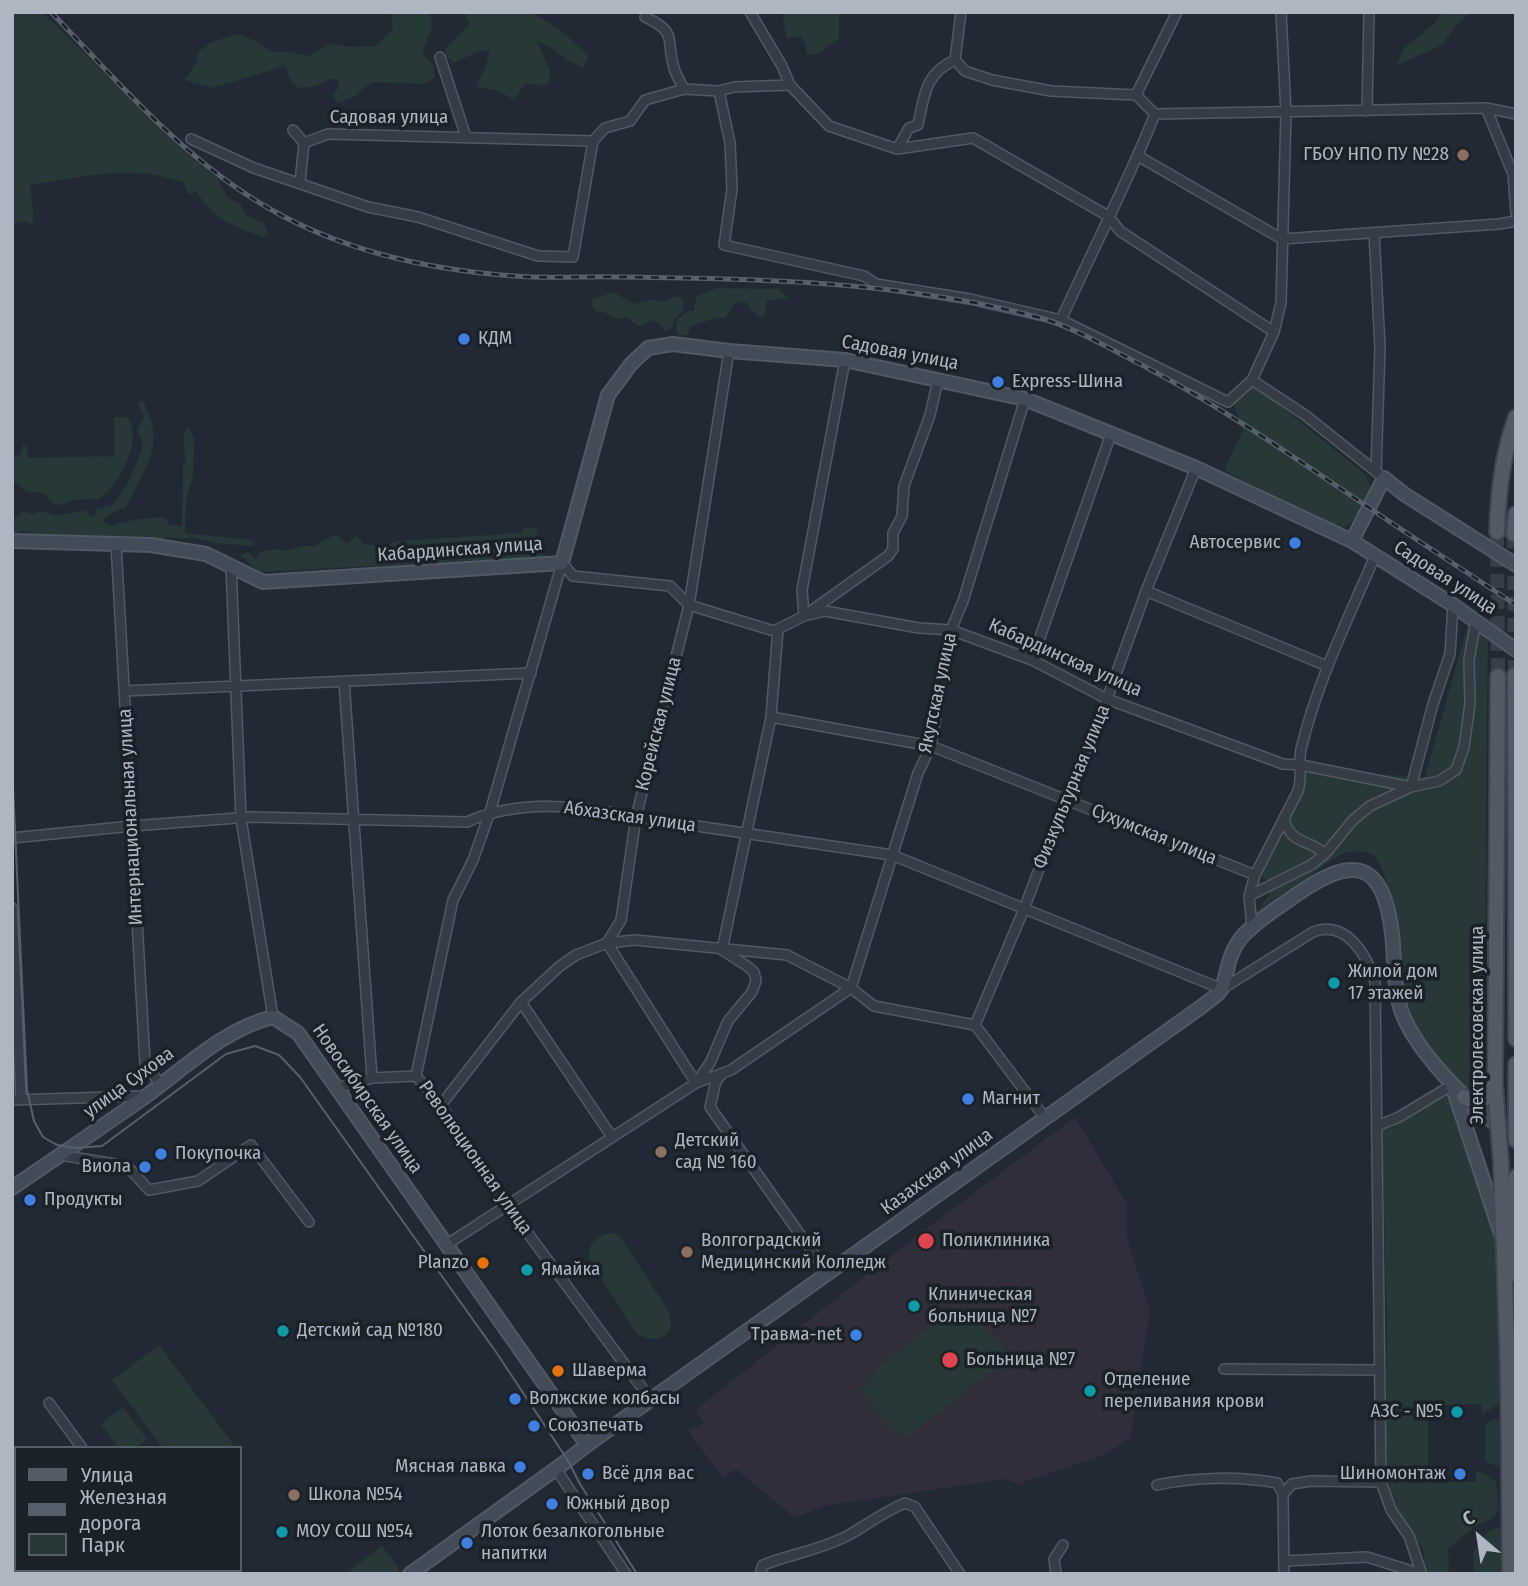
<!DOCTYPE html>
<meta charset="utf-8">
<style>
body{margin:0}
#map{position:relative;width:1528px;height:1586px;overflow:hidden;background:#212a34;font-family:"Fira Sans Condensed",sans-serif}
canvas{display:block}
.frame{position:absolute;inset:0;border:14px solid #aeb6c2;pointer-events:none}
.legend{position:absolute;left:14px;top:1446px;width:228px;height:126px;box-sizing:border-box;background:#1a2129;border:2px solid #555d66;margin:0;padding:9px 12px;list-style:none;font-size:21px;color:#aeb6c2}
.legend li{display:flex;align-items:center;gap:14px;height:35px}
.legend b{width:35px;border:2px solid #555d66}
.north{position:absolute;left:1444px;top:1502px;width:70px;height:70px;-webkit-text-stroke:5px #1a2129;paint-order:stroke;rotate:331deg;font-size:19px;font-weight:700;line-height:28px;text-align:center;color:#aeb6c2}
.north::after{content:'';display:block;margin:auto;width:24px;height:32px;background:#aeb6c2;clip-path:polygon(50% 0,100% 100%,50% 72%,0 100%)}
</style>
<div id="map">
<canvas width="1528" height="1586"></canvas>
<div class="frame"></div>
<ul class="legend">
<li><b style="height:9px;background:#525b65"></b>Улица</li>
<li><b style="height:9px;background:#56606c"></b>Железная дорога</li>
<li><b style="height:19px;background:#263837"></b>Парк</li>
</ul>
<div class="north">С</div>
</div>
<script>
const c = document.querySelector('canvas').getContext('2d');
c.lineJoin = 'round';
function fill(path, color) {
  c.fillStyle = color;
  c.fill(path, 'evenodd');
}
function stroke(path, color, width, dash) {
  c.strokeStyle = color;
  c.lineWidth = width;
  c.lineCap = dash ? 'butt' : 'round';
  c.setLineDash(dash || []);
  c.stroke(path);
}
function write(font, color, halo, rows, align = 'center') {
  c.font = font + ' "Fira Sans Condensed",sans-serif';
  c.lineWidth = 7;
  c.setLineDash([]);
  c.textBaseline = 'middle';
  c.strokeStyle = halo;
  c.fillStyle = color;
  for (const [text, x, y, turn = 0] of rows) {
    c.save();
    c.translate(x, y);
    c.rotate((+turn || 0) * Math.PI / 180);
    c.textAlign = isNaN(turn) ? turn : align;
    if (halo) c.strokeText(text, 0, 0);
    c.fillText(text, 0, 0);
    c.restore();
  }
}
fill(new Path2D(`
 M1075 1117 1127 1204V1238L1150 1310 1130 1438 1107 1454 1018 1484 1006 1479 823 1506 795 1518 736 1469 723 1478 688 1431 704 1423 695 1410 893 1254Z`), '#2f2e3a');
fill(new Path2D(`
 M12 12H42L186 153 218 179 227 197 240 204 246 215 264 223 268 234 263 237C229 224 217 222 196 191L188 195 184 183C136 163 80 177 30 185L34 221 30 224 24 221 12 223Z
 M385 12H428C438 29 424 38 423 55L433 65 435 78 423 84 372 82 355 96 338 103 332 96 339 87 338 80 333 78 316 86 299 88 291 81 285 66 212 88 184 80 195 65 199 51 212 42 238 34 258 42 272 52H290L308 56 331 44 348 47 375 46 393 29 391 15Z
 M465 12H532L565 34 588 56 583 68C566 61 554 47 537 41L551 73 547 85 526 84 513 99 498 91 476 87 486 66 490 50 478 52 453 63 446 56V49L469 24Z
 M839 12V38L820 53 807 55 805 43 800 36 787 39 782 12Z
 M1442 12H1471L1456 25 1442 45 1397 65 1404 48 1435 23Z
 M717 288 779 289 788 298 767 301 765 315 761 318 749 308 747 303 738 301C731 305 731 314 723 319L719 317 691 326 687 335H679L676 333 677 319 689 311H694L696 297Z
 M614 292 633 304 654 299 662 302 677 296 682 298C685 313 685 309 675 318L673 326 667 331 662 329 660 323 651 320 642 326H637L627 317 616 319 604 312 596 311 592 306 593 299Z
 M1253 384 1365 474C1368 480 1370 485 1370 491 1368 505 1352 529 1336 529 1335 529 1326 525 1325 524L1224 470 1243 430 1232 399Z
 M142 400C160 432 156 452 138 483 133 492 131 500 125 508 117 510 108 513 103 520L106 524 112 526C121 521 157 516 166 518L169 526H182L183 464 186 462 183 438 186 429 189 428 194 438V444L193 476 186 500 185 533 251 540 255 543 253 546 214 543 192 537 181 539 167 537 162 540 148 536 136 540 120 536 108 539 96 536 80 538 70 536 50 537 46 534 41 536 23 530 12 535V521L22 511 32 514 41 511 56 516 85 510 90 516 95 515 96 510C101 507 107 508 112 505 124 496 139 459 143 445L137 430 144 417 138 404Z
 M116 417H126C146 437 118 486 99 499L73 500 62 505 54 504 43 493 27 492 15 482H12V455L19 457 23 445H27L28 458 114 456V418Z
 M523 527 535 528 538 532 535 547 545 548 543 557 259 572 240 555 249 552 254 559 258 558 259 552 275 549 287 551 303 546H315L332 536H337L347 544 357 536 365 545H388L397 541 523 533Z
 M1468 624 1488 640C1485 788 1487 936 1483 1084L1479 1095 1468 1093 1416 1033 1406 1010 1386 880C1378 853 1369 847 1341 854L1256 912 1276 885 1259 876 1309 771 1425 777Z
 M1450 1091 1498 1237 1504 1400 1482 1415 1481 1404 1428 1406V1482H1476V1471L1487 1475 1496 1482 1499 1509 1491 1519 1474 1527 1448 1549 1449 1574H1426L1423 1550 1394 1508 1385 1482 1387 1325 1382 1127Z
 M613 1233 620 1236 669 1312C677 1337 656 1345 637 1334L589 1260C587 1243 597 1235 613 1233Z
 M962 1308 968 1311 1006 1350 1008 1358 908 1437 892 1429 860 1388 871 1382 874 1372 948 1312 954 1309Z
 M159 1345 236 1448H163L112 1380Z
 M123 1407 147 1439 136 1448H119L101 1424Z
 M1495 1419 1499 1422 1500 1464 1496 1466 1485 1461V1424Z
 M1497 1527 1502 1529 1503 1574H1477L1474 1570 1473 1552 1489 1531Z
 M382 1546 398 1567V1572L345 1574Z`), '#263837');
stroke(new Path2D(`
 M1497 532 1498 676
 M1514 534 1515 675`), '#363f49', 14, [14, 7]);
const street = new Path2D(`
 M750 12 782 66 790 85 829 126 897 149 973 138 1108 216 1120 231 1274 332
 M645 17C679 33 665 38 674 68 676 75 680 82 684 89
 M440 57 466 137
 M955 60 965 71 992 80 1051 91 1136 95
 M719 91 730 143 732 189 724 245 864 276 876 284 970 299 1061 320 1228 402 1252 380 1305 415 1384 478
 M1486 108 1513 174 1516 213
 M1367 111 1369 12
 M1155 114 1486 108 1516 114
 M293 130 304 143 300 183
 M191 139 254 168 368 207 418 217 538 256 573 257 593 141
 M304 143 328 134 593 141 605 128 630 121 645 100 684 89 719 91 734 87 790 85
 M897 149 909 128 918 125C924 96 925 73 955 60L961 12
 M1138 156 1282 239 1499 224 1516 221
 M1374 233 1380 347 1376 472
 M1061 320C1092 251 1127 184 1155 114L1136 95 1177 12
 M845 360 802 590 804 616 888 556 893 549V533L902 516 904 486 930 415 938 380
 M1252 380 1274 332 1281 303 1286 113 1281 12
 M116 544 145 1063 161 1085
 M562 563 573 576 670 586 689 605 774 631 804 616 825 611 919 628 951 630 1032 660 1107 699 1283 764 1301 765 1411 787 1433 704 1450 654 1453 605
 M231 565 241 819 273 1017
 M1146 591 1327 666
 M1032 660 1111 434
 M344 681 372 1078
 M124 691 531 673
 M771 717 931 746 1255 875
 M1284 818C1290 845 1308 838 1325 854
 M12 838 132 826 250 817 467 822C519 799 581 805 636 817L892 855 1222 989 1313 932C1346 919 1367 955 1375 982L1381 1482 1391 1510 1409 1536 1421 1572 1419 1574
 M1249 896 1311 865 1325 854 1353 820 1370 806 1411 787 1439 781 1456 770 1464 747 1470 704 1469 660 1476 620
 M12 908 21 1098
 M1252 927 1249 896 1255 875 1298 791C1303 776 1298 763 1301 749 1317 682 1348 619 1375 556
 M607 943 696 1083 710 1063 728 1021 752 992 756 981 754 972 747 966 722 950 771 717 778 629
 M607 943 621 920 636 817 689 605 729 351
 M851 988 918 773 931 746 951 630 963 601 1025 399
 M521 1002 612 1137
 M975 1025 1024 909 1065 800 1107 699 1146 591 1196 468
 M722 1074 716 1081 710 1107 828 1274
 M416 1076 453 900 473 860 490 812 562 563
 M416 1076 441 1105 507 1205 651 1400
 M338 1088 372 1078 416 1076
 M12 1100 145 1096
 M441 1105 521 1002 560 966 576 955 607 943 635 940 787 955 851 988 874 1006 975 1025 1045 1118
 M1379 1125 1399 1117 1452 1085
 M60 1155 127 1166 149 1190 198 1181 251 1145 309 1222
 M446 1245 696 1083 731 1070 851 988
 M1224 1369 1380 1370
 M49 1403 82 1448
 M556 1469 626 1574
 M1157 1485C1195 1477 1239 1476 1277 1483L1283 1494 1292 1484 1311 1481 1381 1482
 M1283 1494 1284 1574
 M1284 1561 1367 1557 1421 1574
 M170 1570 173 1574
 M760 1574 763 1565C791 1554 820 1550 847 1536 867 1525 883 1512 905 1503L915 1507 960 1574
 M1056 1574 1054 1559 1063 1545`);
const secondary = new Path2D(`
 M12 541 151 545 206 554 263 582 562 563 608 395 631 364 648 348 673 344 729 351 845 360 1025 399 1196 468 1352 541 1453 605 1516 650
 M1352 541 1384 478 1404 494 1516 565
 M1453 1088 1501 1234
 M12 1188C57 1157 102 1127 146 1096 186 1067 224 1029 273 1017L298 1033 587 1445
 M410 1574 564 1463 587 1445 1201 1007C1207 1002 1217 996 1221 990 1224 986 1224 979 1226 974 1230 956 1235 941 1250 929 1263 917 1279 907 1293 897 1349 857 1383 855 1392 934 1395 959 1393 989 1402 1013 1417 1052 1465 1100 1498 1126`);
const primary = new Path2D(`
 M1497 532C1498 493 1502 455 1516 417
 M1514 534 1516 514
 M1515 675 1516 1039
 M1498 676 1495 1084 1501 1163 1508 1373 1510 1574
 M1516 1064V1140
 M1464 1097C1482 1104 1487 1100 1495 1084
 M1513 1274 1516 1177`);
stroke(street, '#515963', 12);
stroke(secondary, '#515963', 16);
stroke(primary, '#3d454e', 18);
stroke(street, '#343c45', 9);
stroke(secondary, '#424b58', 12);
stroke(primary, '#525b65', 14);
stroke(new Path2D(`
 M12 765 27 1090 34 1121 43 1137 57 1145 76 1148 102 1146 226 1054 255 1046 279 1055 300 1077 496 1352 567 1459 580 1484 637 1574`), '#56606c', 2);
const rail = new Path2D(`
 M51 12C119 83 184 160 270 209 345 252 430 270 514 276 549 279 586 276 621 277 760 279 902 281 1037 317 1074 327 1108 348 1142 365 1220 406 1292 456 1365 505 1415 539 1465 571 1516 605`);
stroke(rail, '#56606c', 5);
stroke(rail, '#1a2129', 2.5, [8]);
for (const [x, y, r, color] of [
 [1463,155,7,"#8d6e63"],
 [464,339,7,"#3f7fe0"],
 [998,382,7,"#3f7fe0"],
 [1295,543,7,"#3f7fe0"],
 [1334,983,7,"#0f9aa8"],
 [968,1099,7,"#3f7fe0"],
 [661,1152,7,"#8d6e63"],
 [161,1154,7,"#3f7fe0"],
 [145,1167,7,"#3f7fe0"],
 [30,1200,7,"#3f7fe0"],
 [926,1241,9,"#e0444e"],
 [687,1252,7,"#8d6e63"],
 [483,1263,7,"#e8710a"],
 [527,1270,7,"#0f9aa8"],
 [914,1306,7,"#0f9aa8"],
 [283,1331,7,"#0f9aa8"],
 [856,1335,7,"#3f7fe0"],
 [950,1360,9,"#e0444e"],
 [558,1371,7,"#e8710a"],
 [1090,1391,7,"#0f9aa8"],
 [515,1399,7,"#3f7fe0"],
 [1457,1412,7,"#0f9aa8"],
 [534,1426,7,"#3f7fe0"],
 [520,1467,7,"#3f7fe0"],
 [588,1474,7,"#3f7fe0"],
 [1460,1474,7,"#3f7fe0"],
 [294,1495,7,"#8d6e63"],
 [552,1504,7,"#3f7fe0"],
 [282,1532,7,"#0f9aa8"],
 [467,1543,7,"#3f7fe0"]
]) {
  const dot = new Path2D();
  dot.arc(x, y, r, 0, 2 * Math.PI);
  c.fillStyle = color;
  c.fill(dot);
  stroke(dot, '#1a2129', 2.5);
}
write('19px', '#aeb6c2', '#1a2129', [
 ["Садовая улица",389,118],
 ["Садовая улица",900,353,11],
 ["Кабардинская улица",460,550,-4],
 ["Садовая улица",1445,578,33],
 ["Кабардинская улица",1065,658,24],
 ["Якутская улица",938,693,-78],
 ["Корейская улица",659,724,-76],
 ["Физкультурная улица",1072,787,-68],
 ["Интернациональная улица",131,817,-93],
 ["Абхазская улица",630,817,8],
 ["Сухумская улица",1154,835,22],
 ["Электролесовская улица",1478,1025,-90],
 ["улица Сухова",129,1083,-36],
 ["Новосибирская улица",367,1099,55],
 ["Революционная улица",475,1158,55],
 ["Казахская улица",937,1172,-36]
]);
write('19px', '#aeb6c2', '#1a2129', [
 ["ГБОУ НПО ПУ №28",1449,155,"right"],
 ["КДМ",478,339],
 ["Express-Шина",1012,382],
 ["Автосервис",1281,543,"right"],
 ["Жилой дом",1348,972],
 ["17 этажей",1348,994],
 ["Магнит",982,1099],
 ["Детский",675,1141],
 ["сад № 160",675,1163],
 ["Покупочка",175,1154],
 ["Виола",131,1167,"right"],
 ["Продукты",44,1200],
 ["Волгоградский",701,1241],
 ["Медицинский Колледж",701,1263],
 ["Поликлиника",942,1241],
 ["Planzo",469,1263,"right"],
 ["Ямайка",541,1270],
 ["Клиническая",928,1295],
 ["больница №7",928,1317],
 ["Детский сад №180",297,1331],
 ["Травма-net",842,1335,"right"],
 ["Больница №7",966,1360],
 ["Шаверма",572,1371],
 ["Отделение",1104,1380],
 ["переливания крови",1104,1402],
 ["Волжские колбасы",529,1399],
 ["АЗС - №5",1443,1412,"right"],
 ["Союзпечать",548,1426],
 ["Мясная лавка",506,1467,"right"],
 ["Всё для вас",602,1474],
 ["Шиномонтаж",1446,1474,"right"],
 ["Школа №54",308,1495],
 ["Южный двор",566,1504],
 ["МОУ СОШ №54",296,1532],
 ["Лоток безалкогольные",481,1532],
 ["напитки",481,1554]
], 'left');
</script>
